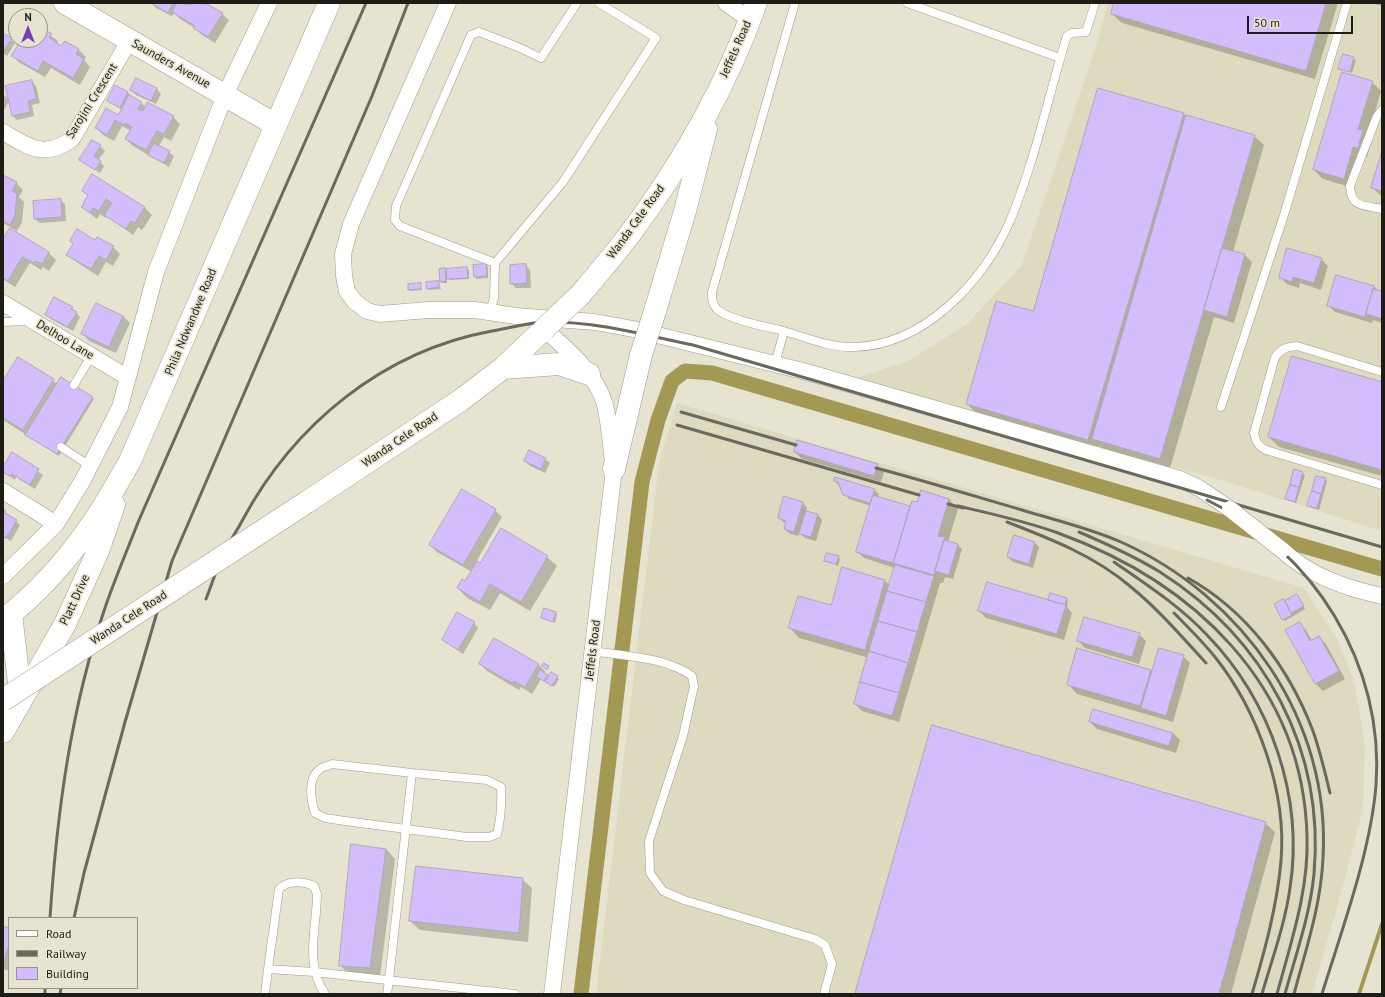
<!DOCTYPE html>
<style>
body{margin:0}
#map{position:relative;width:1385px;height:997px;overflow:hidden;background:#e6e4d0;font-family:"PT Sans",sans-serif}
canvas{display:block}
.frame{position:absolute;inset:0;border:4px solid #1d1c15;pointer-events:none}
.legend{position:absolute;left:8px;top:917px;width:130px;height:72px;box-sizing:border-box;background:#e6e4d0;border:1px solid #969485;margin:0;padding:5px 7px;list-style:none;font-size:12px;color:#1d1c15}
.legend li{display:flex;align-items:center;gap:8px;height:20px}
.legend b{width:20px;border:1px solid #969485}
.north{position:absolute;left:8px;top:8px;width:40px;height:40px;box-sizing:border-box;background:#e6e4d0;border:1px solid #969485;border-radius:50%;rotate:0deg;font-size:11px;font-weight:700;line-height:16px;text-align:center;color:#1d1c15}
.north::after{content:'';display:block;margin:auto;width:14px;height:18px;background:#743eb5;clip-path:polygon(50% 0,100% 100%,50% 72%,0 100%)}
.scale{position:absolute;left:1247px;top:16px;width:106px;height:18px;box-sizing:border-box;border:2px solid #1d1c15;border-top:0;padding-left:5px;font-size:12px;line-height:14px;white-space:nowrap;color:#1d1c15;-webkit-text-stroke:3px #e6e4d0;paint-order:stroke}
</style>
<div id="map">
<canvas width="1385" height="997"></canvas>
<div class="frame"></div>
<ul class="legend">
<li><b style="height:5px;background:#fff"></b>Road</li>
<li><b style="height:5px;background:#6a695d"></b>Railway</li>
<li><b style="height:11px;background:#d3bdfd"></b>Building</li>
</ul>
<div class="north">N</div>
<div class="scale">50 m</div>
</div>
<script>
const c = document.querySelector('canvas').getContext('2d');
c.lineJoin = 'round';
function fill(path, color) {
  c.fillStyle = color;
  c.fill(path, 'evenodd');
}
function stroke(path, color, width, dash) {
  c.strokeStyle = color;
  c.lineWidth = width;
  c.lineCap = dash ? 'butt' : 'round';
  c.setLineDash(dash || []);
  c.stroke(path);
}
function write(font, color, halo, rows, align = 'center') {
  c.font = font + ' "PT Sans",sans-serif';
  c.lineWidth = 3.5;
  c.setLineDash([]);
  c.textBaseline = 'middle';
  c.strokeStyle = halo;
  c.fillStyle = color;
  for (const [text, x, y, turn = 0] of rows) {
    c.save();
    c.translate(x, y);
    c.rotate((+turn || 0) * Math.PI / 180);
    c.textAlign = isNaN(turn) ? turn : align;
    if (halo) c.strokeText(text, 0, 0);
    c.fillText(text, 0, 0);
    c.restore();
  }
}
fill(new Path2D(`
 M1108 3H1382V531L1221 480 851 380 908 361 967 324 1022 265 1095 49Z
 M677 403 1304 588 1337 639 1350 671 1355 686 1365 744 1363 809 1339 901 1312 994H596L659 463Z`), '#dedabf');
fill(new Path2D(`
 M152 3H186L191 6 193 3H201L222 14 229 20 215 43 202 35 195 28 180 19 174 13 172 16 156 8Z
 M1116 3H1338L1315 79 1122 23 1112 14Z
 M1371 3H1382V6Z
 M40 28 58 41 55 44 62 47 65 42 79 50 86 57 84 60 90 67 80 85 51 68 45 77 20 63 13 56 22 40H40Z
 M3 34 15 43 7 56 3 53Z
 M1344 55 1356 60 1352 73 1340 68Z
 M136 79 157 89 161 94 156 104 136 95 131 90Z
 M31 81 36 86 40 103 32 105 34 116 17 120 12 115 9 101 3 112V94L9 100Z
 M1372 82 1381 91 1368 136 1372 140 1367 157 1362 156 1353 188 1323 179 1314 170Z
 M115 87 128 93 146 107 173 117 180 124 171 141 164 137 159 146 174 156 169 167 133 146 126 139 131 131 122 126 114 141 103 135 96 128 119 116 122 110 108 100Z
 M1183 114 1186 116 1254 136 1264 145 1233 252 1245 255 1252 262 1234 323 1214 317 1170 468 1102 448 1099 445 1098 448 976 413 967 404Z
 M100 146 105 151 98 160 104 166 100 173 80 160Z
 M1382 155V197L1373 188Z
 M3 176 16 183 23 190 19 197 24 202 22 222 17 231 3 223Z
 M92 176 145 208 152 215 142 230 138 227 133 235 107 216 106 218 100 214 97 219 82 207 86 205 88 196 83 191Z
 M60 200 65 204 66 221 40 223 35 219Z
 M10 229 49 253 56 260 49 271 43 267 41 270 30 263 15 287 3 279V241Z
 M96 242 113 247 120 254 113 266 106 262 98 276 75 261 68 255Z
 M1321 259 1328 266 1321 290 1300 283 1299 288 1287 284 1280 277Z
 M486 265 488 267V278L477 279 475 277Z
 M526 265 530 270 531 288H516L511 283Z
 M467 268 469 270V279L450 280 447 278V283H442L441 281 445 269 448 272Z
 M438 282 441 289 429 290 427 288Z
 M420 284 422 290 411 291 409 289Z
 M1374 287 1382 292V323L1373 320 1372 323 1335 312 1328 305Z
 M96 304 123 316 130 323 116 353 89 341 83 334Z
 M72 308 80 317 73 331 51 319 46 314Z
 M18 358 58 384 94 399 59 456 3 420V383Z
 M1382 383V476L1279 447 1269 437Z
 M795 452 877 465 884 472 881 482 802 459Z
 M12 454 43 475 35 489 16 477 15 480 3 471Z
 M545 459 550 463 545 473 530 466 525 461Z
 M1294 470 1305 475 1296 503 1286 499Z
 M1325 479 1327 481 1319 510 1310 507 1308 505Z
 M835 481 874 490 879 494 878 498 911 508 918 504 921 491 949 499 958 509 948 542 958 545 962 549 953 579 945 577 943 583H940L899 722 862 711 855 704 869 658 799 638 790 628 831 607 842 569 885 581 890 586 895 568 864 558 857 551 871 506 849 499Z
 M803 503 807 508 806 511 818 515 822 520 816 541 805 538 799 532 798 536 789 533 785 529 786 524 779 518Z
 M3 510 20 525 11 541 3 537Z
 M495 510 502 517 476 562 481 564 547 557 557 566 530 611 500 593 490 610 467 598 458 588 466 582 472 572 437 552 430 545Z
 M1015 537 1035 543 1039 547 1033 568 1013 562 1008 557Z
 M838 557 840 559 838 566 826 561Z
 M1297 595 1305 609 1285 621 1275 605Z
 M1066 599 1068 601 1067 607 1072 613 1064 640 986 618 979 611Z
 M556 613 557 615 555 623 542 618Z
 M474 623 478 628 463 654 443 640Z
 M1299 624 1306 630 1312 641 1319 637 1326 644 1345 679 1323 691 1316 684 1287 630Z
 M1139 634 1146 641 1139 664 1085 648 1078 641Z
 M1183 656 1190 663 1173 722 1077 694 1068 684 1150 670 1153 673Z
 M480 664H538L545 671 544 674 549 678 557 677 559 679 554 687 541 679 532 694 521 687 519 690 487 671Z
 M1090 722 1173 733 1180 740 1176 753 1097 729Z
 M1265 823 1275 832 1231 994H856Z
 M386 849 395 859 380 977 349 975 340 965Z
 M522 879 532 888 528 942 420 930 410 921Z
 M3 927 9 929V971L3 969Z`), '#0003');
stroke(new Path2D(`
 M1359 994 1382 924`), '#a39955', 4);
stroke(new Path2D(`
 M581 994 642 482 658 420 672 381 685 371 712 373 1382 569`), '#a39955', 15);
const building = new Path2D(`
 M151 3H173L168 13Z
 M177 3 191 5 192 3 207 4 223 13 208 37 193 28 195 26 172 12Z
 M1114 3H1326L1306 71 1111 14Z
 M40 27 52 34 49 37 61 46 65 41 79 49 76 54 84 59 73 78 43 61 38 71 11 56 21 40H40Z
 M3 33 12 38 3 52Z
 M1343 54 1354 57 1350 72 1338 69Z
 M1342 72 1373 81 1358 129 1363 130 1358 148 1353 147 1344 179 1313 170Z
 M136 78 157 88 151 101 130 90Z
 M32 80 36 99 28 101 30 112 12 116 5 86Z
 M115 85 128 92 120 108 107 101Z
 M1098 88 1184 113 1088 440 966 404 996 301 1033 311Z
 M129 95 142 102 138 109 143 111 147 102 174 116 164 134 157 131 146 150 125 139 132 127 125 123 124 125 115 120 107 135 95 128 106 108 118 115Z
 M1186 115 1255 135 1160 459 1092 439Z
 M92 140 101 145 94 156 101 161 95 170 79 160Z
 M154 143 170 151 164 163 148 155Z
 M1382 151V191L1371 188Z
 M92 174 145 207 135 223 131 221 126 229 104 215 112 203 106 199 99 211 93 208 90 213 81 207 84 204 83 203 88 195 82 191Z
 M3 175 17 182 12 191 17 194 15 215 10 225 3 221Z
 M61 199 62 217 34 219 33 201Z
 M10 228 49 252 42 264 35 261 34 263 22 257 8 281 3 278V239Z
 M77 229 95 240 97 237 114 246 106 260 99 256 91 269 66 255 73 244 70 241Z
 M1222 248 1245 254 1227 317 1204 310Z
 M1287 248 1322 258 1314 283 1293 277 1292 282 1279 278Z
 M486 264 487 276 474 277 473 265Z
 M526 264 527 283 510 284V265Z
 M467 267 468 278 447 279 446 269Z
 M445 268 446 281 440 282 439 269Z
 M1336 275 1374 286 1365 317 1327 306Z
 M439 281V287L426 289V282Z
 M421 283V289L408 290V284Z
 M1373 289 1382 291V319L1366 314Z
 M54 297 73 307 71 309 77 312 68 327 45 315Z
 M96 303 123 316 109 347 81 334Z
 M1292 356 1382 382V470L1268 437Z
 M18 357 54 379 23 430 3 418V381Z
 M61 377 93 397 57 454 25 435Z
 M797 440 878 464 874 476 794 452Z
 M529 450 546 458 541 469 524 461Z
 M12 452 39 469 30 485 12 474 10 476 3 472V467Z
 M1294 469 1303 472 1299 487 1290 485Z
 M1316 476 1326 478 1321 494 1312 491Z
 M835 477 875 489 870 503 843 495 838 482 834 481Z
 M1290 485 1299 487 1295 502 1285 499Z
 M462 489 496 509 463 565 429 545Z
 M921 490 949 499 938 536 945 537 934 575 893 563 912 501 917 502Z
 M1312 491 1321 494 1317 508 1307 506Z
 M873 495 910 506 893 563 856 552Z
 M784 496 803 502 794 532 784 529 786 521 778 518Z
 M3 509 6 511 5 513 17 520 6 538 3 536Z
 M806 511 818 514 811 537 799 534Z
 M501 528 548 556 521 602 490 584 480 602 457 588 462 579 465 581 477 561 480 563Z
 M1014 535 1035 542 1029 564 1007 557Z
 M944 540 958 544 949 575 935 571Z
 M827 553 839 556 836 564 824 561Z
 M895 565 934 576 926 602 887 591Z
 M842 567 885 580 865 650 788 628 798 596 831 605Z
 M987 582 1066 605 1057 634 978 611Z
 M887 591 926 602 917 632 878 621Z
 M1050 593 1067 598 1065 605 1048 600Z
 M1297 594 1304 606 1291 613 1285 601Z
 M1284 599 1292 615 1282 620 1274 604Z
 M544 608 556 612 553 622 541 618Z
 M457 612 475 622 458 650 442 640Z
 M1084 617 1140 633 1132 657 1077 641Z
 M878 621 917 632 908 663 869 651Z
 M1300 622 1310 641 1319 636 1339 671 1315 684 1285 630Z
 M494 638 539 664 525 687 514 681 512 683 479 664Z
 M1077 648 1151 670 1140 706 1067 685Z
 M1159 648 1184 655 1166 716 1141 708Z
 M869 651 908 663 899 693 860 682Z
 M544 663 549 666 547 670 542 666Z
 M540 670 548 675 544 681 536 677Z
 M551 672 558 676 552 686 545 682Z
 M860 682 899 693 892 716 854 704Z
 M1093 709 1173 733 1169 746 1089 722Z
 M932 725 1266 822 1219 994H855Z
 M351 844 386 849 370 968 339 966Z
 M416 866 523 878 519 933 409 921Z
 M3 926 9 928V944L3 965Z`);
fill(building, '#d3bdfd');
stroke(building, '#aea8bb', 1);
const lane = new Path2D(`
 M795 3 712 292C712 299 712 304 717 309 726 319 766 327 780 330 803 336 829 348 853 347 924 346 983 282 1010 221 1035 161 1048 97 1067 36L1072 33 1086 32 1095 3
 M907 3 1060 58
 M1382 110 1377 116 1350 186C1351 208 1364 205 1382 209
 M495 263 400 226 395 220 396 206 471 35 479 32 518 47 541 58 577 3
 M490 311 494 298 495 263 563 182 656 38 599 3
 M3 322 28 321
 M775 364 784 331
 M1382 372 1297 346C1287 347 1282 348 1275 357L1254 433C1256 442 1258 446 1266 450L1382 485
 M74 385 92 355
 M1221 407 1284 215 1347 3
 M61 447 90 466
 M592 651C625 656 665 657 692 676L694 686 683 736 649 841 650 873 663 891 684 900 815 939 825 945 832 964 824 994
 M268 969 279 889C288 880 303 881 314 886L317 894C317 928 304 963 325 994
 M265 994 268 969 314 972 515 994
 M387 994 389 980 412 773 487 780 501 787C502 804 501 818 497 834L489 837H467L345 821 325 818 315 813C311 800 307 778 320 769 323 766 329 766 332 764L412 773`);
const street = new Path2D(`
 M448 3 351 224 343 254 344 276 347 291 355 302 367 311 380 314 428 310H475L516 316 595 322 633 329 803 371 1180 479 1199 488 1230 509
 M726 3 750 20
 M3 132C29 147 45 159 72 139L129 41
 M3 303 127 377
 M544 329C567 349 597 374 605 405 610 426 611 448 614 469L552 994
 M3 491 56 524
 M1282 550C1310 576 1346 588 1382 596
 M3 576 56 524 83 480 120 407 156 272 225 95 269 3`);
const secondary = new Path2D(`
 M65 3 276 125
 M580 295C597 275 614 255 630 234 682 164 727 85 756 3
 M655 311 685 211 706 129
 M503 368 559 364 589 374
 M614 469 641 355
 M307 502 461 400 503 368 544 329
 M11 614 21 700
 M3 620C37 594 68 559 92 524 106 504 118 482 130 461L329 3
 M3 732 65 624 98 551 114 505`);
stroke(lane, '#9f9c8a', 9);
stroke(street, '#9f9c8a', 17);
stroke(secondary, '#9f9c8a', 23);
stroke(lane, '#fff', 8);
stroke(street, '#fff', 16);
stroke(secondary, '#fff', 22);
stroke(new Path2D(`
 M681 412 796 445
 M677 425 919 495
 M876 468C925 481 974 496 1022 510 1055 520 1089 528 1121 542 1244 597 1331 721 1323 858 1321 905 1306 949 1294 994
 M1207 500C1314 551 1385 665 1376 786 1370 854 1342 929 1322 994
 M948 504 963 508
 M958 506C992 514 1025 521 1058 533 1193 582 1303 684 1307 836 1309 890 1291 942 1277 994
 M1007 522C1051 539 1095 556 1131 587 1158 609 1182 637 1206 663
 M1079 532C1107 544 1134 556 1160 572 1265 639 1325 749 1314 874 1310 915 1296 954 1285 994
 M1114 562C1146 584 1181 607 1207 635 1271 701 1304 797 1290 888 1285 924 1272 959 1262 994
 M1188 578C1247 611 1289 668 1313 731 1320 751 1325 772 1330 793
 M206 599C212 583 218 566 225 550 230 540 237 531 242 521 294 424 383 351 492 331 509 328 527 323 544 322 597 321 643 335 693 345L1382 547
 M1174 613C1188 627 1203 642 1215 657 1258 711 1287 792 1281 861 1277 906 1265 950 1252 994
 M50 918C57 812 71 706 106 605 116 576 128 548 139 520L366 3
 M74 918 84 873 125 722 172 561 372 96 408 3
 M45 994V988
 M60 994 61 988`), '#6a695d', 3);
const streetBridge = new Path2D(`
 M1230 509 1282 550`);
const secondaryBridge = new Path2D(`
 M544 329 580 295
 M641 355 655 311
 M3 700 307 502`);
stroke(streetBridge, '#9f9c8a', 17, []);
stroke(secondaryBridge, '#9f9c8a', 23, []);
stroke(streetBridge, '#fff', 16);
stroke(secondaryBridge, '#fff', 22);
write('12px', '#1d1c15', '#e6e4d0', [
 ["Jeffels Road",736,49,-66],
 ["Saunders Avenue",171,64,29],
 ["Sarojini Crescent",92,101,-58],
 ["Wanda Cele Road",636,222,-54],
 ["Phila Ndwandwe Road",191,322,-67],
 ["Delhoo Lane",65,340,31],
 ["Wanda Cele Road",400,440,-34],
 ["Platt Drive",75,600,-65],
 ["Wanda Cele Road",129,618,-33],
 ["Jeffels Road",593,650,-83]
]);
</script>
